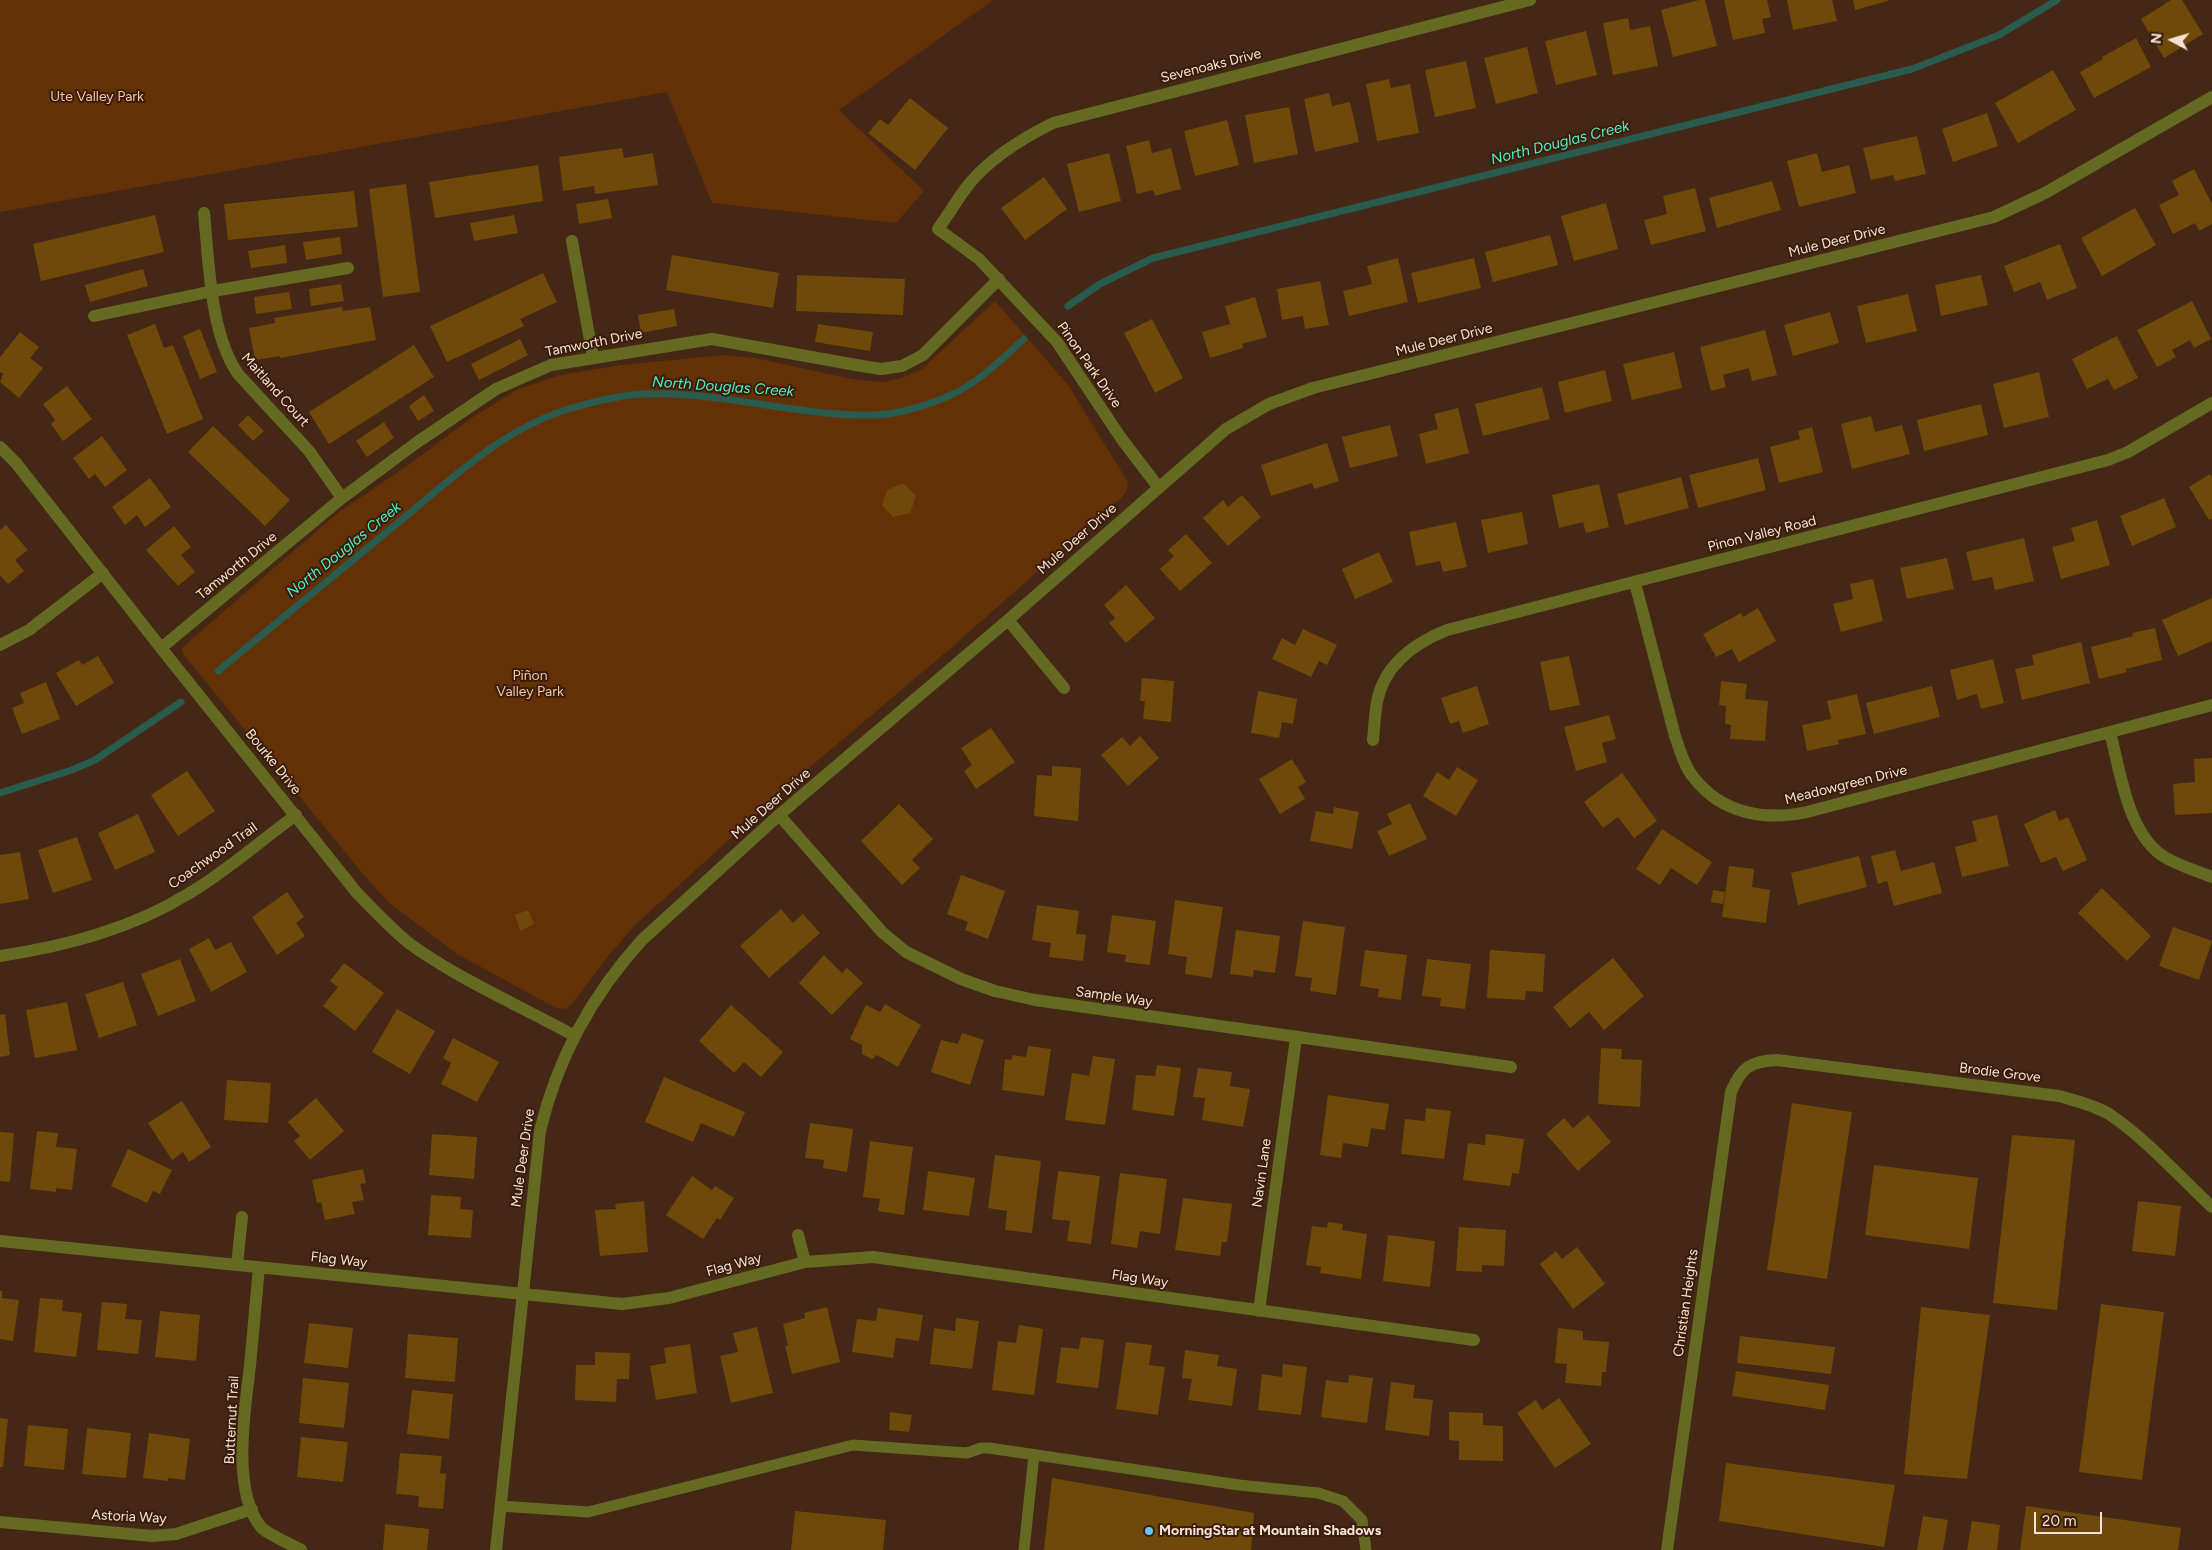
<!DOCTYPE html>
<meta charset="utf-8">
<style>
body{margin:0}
#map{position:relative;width:2212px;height:1550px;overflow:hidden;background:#442714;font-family:Figtree,sans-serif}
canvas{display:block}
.north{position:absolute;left:2147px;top:15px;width:50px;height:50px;-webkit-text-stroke:4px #391d0a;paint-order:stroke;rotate:276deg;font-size:14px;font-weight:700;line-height:20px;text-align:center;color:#f6e3d7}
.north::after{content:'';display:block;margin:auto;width:18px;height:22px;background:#f6e3d7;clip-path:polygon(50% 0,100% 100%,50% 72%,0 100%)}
.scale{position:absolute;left:2034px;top:1512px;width:68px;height:22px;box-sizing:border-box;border:2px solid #f6e3d7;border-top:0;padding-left:6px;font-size:15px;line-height:18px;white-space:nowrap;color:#f6e3d7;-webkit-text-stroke:4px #391d0a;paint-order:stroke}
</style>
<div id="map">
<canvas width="2212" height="1550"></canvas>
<div class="north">N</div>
<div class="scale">20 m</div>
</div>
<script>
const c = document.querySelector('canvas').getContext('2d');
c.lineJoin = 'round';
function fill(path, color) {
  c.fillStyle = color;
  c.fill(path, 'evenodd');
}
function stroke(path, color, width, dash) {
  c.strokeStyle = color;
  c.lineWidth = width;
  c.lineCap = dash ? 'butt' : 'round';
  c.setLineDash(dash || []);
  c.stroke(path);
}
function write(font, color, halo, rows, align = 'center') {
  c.font = font + ' Figtree,sans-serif';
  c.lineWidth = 4;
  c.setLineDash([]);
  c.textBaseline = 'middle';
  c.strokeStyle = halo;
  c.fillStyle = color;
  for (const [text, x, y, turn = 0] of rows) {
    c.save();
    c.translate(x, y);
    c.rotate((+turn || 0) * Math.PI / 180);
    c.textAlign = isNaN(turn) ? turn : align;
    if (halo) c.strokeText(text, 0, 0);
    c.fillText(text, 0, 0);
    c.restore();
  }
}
fill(new Path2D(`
 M0 0H993L839 110 924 191 896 223 712 203 667 92 0 212Z
 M995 301 1068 385 1128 482 1127 490 1123 496 951 648 796 779 635 925 609 955 571 1005 564 1009 556 1008 457 954 389 903 363 874 183 654 182 649 186 644 339 512 407 466 470 419 518 389 560 375 621 365 723 355 755 358 857 380 883 382 902 378 922 369Z`), '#643107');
stroke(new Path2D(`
 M1068 306 1100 284 1153 258 1912 69 1999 35 2057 0
 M218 671C276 623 334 575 393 527 448 482 502 428 572 408 596 401 620 395 645 394 721 391 800 417 875 415 900 414 928 405 951 395 979 382 1001 360 1024 339
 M0 793 72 770 95 760 181 702`), '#295b4e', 7);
fill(new Path2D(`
 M1699 0H1705L1717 46 1673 57 1661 10Z
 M1724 0H1767L1771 17 1762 19 1765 33 1733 40Z
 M1787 0H1832L1837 21 1793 30Z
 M1853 0H1888V1L1855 10Z
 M2171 0H2182L2203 34 2164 58 2141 19Z
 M1628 18 1630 30 1650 26 1658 66 1613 75 1603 23Z
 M1586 31 1597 75 1556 85 1545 41Z
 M2136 38 2151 67 2094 98 2080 72 2103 59 2102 57Z
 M1527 47 1538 93 1496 104 1484 58Z
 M1466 61 1476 108 1435 117 1425 70Z
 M2053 70 2076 110 2018 143 1995 103Z
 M1389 79 1391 88 1410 84 1419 133 1377 141 1366 84Z
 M1329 93 1332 106 1350 102 1359 142 1315 152 1304 99Z
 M910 98 948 128 915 170 868 133 880 119 888 125Z
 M1289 107 1298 154 1254 163 1245 115Z
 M1987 113 1998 146 1953 162 1942 129Z
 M1227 120 1239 165 1195 176 1184 131Z
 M1917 136 1926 174 1895 181 1893 175 1871 180 1863 148Z
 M1149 140 1152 153 1171 148 1181 189 1155 196 1153 190 1137 194 1126 146Z
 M622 148 624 158 653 153 658 185 595 194 594 186 563 191 559 157Z
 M1109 153 1121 201 1079 212 1067 164Z
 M1817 153 1822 172 1849 165 1856 193 1799 207 1787 161Z
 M538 165 543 201 435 218 429 182Z
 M2194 169 2212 204V224L2199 231 2195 223 2173 234 2159 205 2179 195 2172 181Z
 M1044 177 1067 209 1025 240 1001 208Z
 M1772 181 1781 210 1717 228 1709 198Z
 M406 184 420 292 383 297 369 189Z
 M1695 188 1706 231 1651 245 1644 220 1667 214 1663 196Z
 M354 191 358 227 228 240 224 204Z
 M608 199 612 218 579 224 576 204Z
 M1606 203 1618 249 1574 261 1561 216Z
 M2135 208 2156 245 2102 276 2081 238Z
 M155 215 164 252 41 281 33 244Z
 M514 215 518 233 474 241 470 223Z
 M1550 235 1558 265 1493 282 1485 252Z
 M340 237 342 254 306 260 303 242Z
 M2060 244 2077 288 2047 300 2040 282 2014 292 2004 266Z
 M285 245 287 263 251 268 248 251Z
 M672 255 779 273 773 308 666 290Z
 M1398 258 1408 302 1349 316 1343 291 1372 284 1367 266Z
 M1474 258 1481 288 1418 303 1411 273Z
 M143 269 148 286 90 302 85 285Z
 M543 273 557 302 520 319 524 326 447 362 430 326Z
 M797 275 905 279 903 315 796 311Z
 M1981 275 1988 305 1941 316 1935 285Z
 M1320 281 1329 325 1305 329 1303 316 1282 320 1277 289Z
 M341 284 344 301 311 306 309 289Z
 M289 292 292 309 256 314 254 297Z
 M1908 294 1917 331 1866 343 1857 306Z
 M1255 297 1267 337 1242 344 1243 348 1210 358 1202 332 1230 324 1225 306Z
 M2192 301 2211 339 2194 348 2190 340 2172 350 2176 357 2157 367 2137 330Z
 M342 307 343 311 370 307 376 340 280 358V356L255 360 249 328 275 323 274 318Z
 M674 309 677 326 641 333 638 315Z
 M1830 312 1839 343 1793 356 1784 325Z
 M1152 319 1183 378 1155 393 1124 333Z
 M155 324 164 348 173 345 203 419 167 434 127 335Z
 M818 324 873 332 870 351 815 342Z
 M200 329 217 372 200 379 183 336Z
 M1765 330 1777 375 1752 381 1749 368 1723 375 1726 387 1711 391 1700 347Z
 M20 332 39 347 30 358 43 368 19 398 0 382 3 374 0 372V357Z
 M2117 336 2138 378 2114 390 2108 379 2087 389 2072 359Z
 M520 339 528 355 479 380 471 364Z
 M414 345 434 377 329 444 309 412Z
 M1674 352 1682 388 1632 400 1623 364Z
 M1605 370 1612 401 1565 413 1558 382Z
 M2039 372 2049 417 2004 428 1993 384Z
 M67 386 92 419 63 441 51 424 55 420 43 404Z
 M1542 387 1550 419 1483 436 1475 404Z
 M424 395 434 411 418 421 409 406Z
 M1981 404 1988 435 1924 451 1917 420Z
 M1458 408 1469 453 1426 464 1419 434 1438 429 1434 414Z
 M248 415 264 431 253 441 238 425Z
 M1871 416 1875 432 1902 425 1910 454 1852 469 1841 424Z
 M384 422 394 438 367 457 356 441Z
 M1390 425 1398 456 1350 468 1342 437Z
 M213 426 290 500 265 526 188 452Z
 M1812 427 1823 472 1779 483 1770 447 1800 439 1798 431Z
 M102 436 127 470 105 487 95 474 89 479 73 458Z
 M1327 443 1339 481 1314 489 1312 483 1271 496 1261 465Z
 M1758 458 1766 490 1698 508 1689 475Z
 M2210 474 2212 477V519L2209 520 2189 487Z
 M1681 477 1689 508 1625 525 1617 494Z
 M150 478 171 507 145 527 137 515 125 525 112 507Z
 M903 483 916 496 910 513 893 517 882 505 887 490Z
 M1599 484 1609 527 1586 533 1583 522 1559 528 1552 495Z
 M1242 495 1261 517 1228 546 1203 518 1223 500 1228 507Z
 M2164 498 2176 527 2132 546 2120 516Z
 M1522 512 1528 544 1488 553 1481 520Z
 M2097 520 2110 565 2061 579 2052 547 2075 541 2071 528Z
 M1456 522 1467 567 1443 572 1440 561 1416 566 1409 532Z
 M6 525 28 550 15 560 24 571 8 584 0 575V530Z
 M174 526 191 547 181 555 195 572 178 586 146 550Z
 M1186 534 1212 563 1180 591 1160 569 1174 556 1168 550Z
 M2024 538 2034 581 1995 590 1992 577 1973 581 1966 552Z
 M1379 552 1393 582 1355 599 1342 569Z
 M1947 558 1954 589 1907 599 1900 568Z
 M1873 579 1883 621 1841 632 1833 604 1853 599 1850 584Z
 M1126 585 1155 618 1126 643 1109 623 1115 618 1104 605Z
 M2212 598V641L2178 656 2162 620Z
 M1758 608 1776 641 1739 662 1732 649 1716 657 1703 634 1741 613 1743 617Z
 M2155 628 2162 660 2126 669 2127 672 2099 679 2091 647 2133 636 2132 633Z
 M1303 629 1337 645 1327 665 1319 661 1311 677 1272 659 1282 638 1295 645Z
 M2081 642 2090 683 2022 700 2015 669 2034 665 2032 655Z
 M98 656 114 683 76 706 56 673 79 660 82 665Z
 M1569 656 1580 705 1550 711 1540 662Z
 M1993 659 2004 703 1981 709 1977 694 1957 700 1950 670Z
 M1142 678 1174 681 1171 722 1143 719 1145 701H1140Z
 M1721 681 1747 684 1745 699 1768 701 1765 741 1730 739 1731 725 1725 724 1726 706 1719 705Z
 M46 682 60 719 22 734 12 708 24 703 20 693Z
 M1477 686 1489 724 1463 733 1459 721 1450 724 1441 698Z
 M1932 686 1940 717 1874 734 1866 703Z
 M1258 691 1297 699 1293 724 1282 722 1279 738 1251 733Z
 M1857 694 1866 734 1838 740 1839 744 1807 751 1802 725 1831 719 1827 701Z
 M1609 715 1616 739 1602 743 1607 762 1576 771 1564 727Z
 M991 728 1015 762 976 789 964 771 972 765 961 748Z
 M1140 736 1159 758 1128 786 1101 755 1122 737 1130 746Z
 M2212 758V813L2175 815 2173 784 2195 782 2194 759Z
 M1292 759 1306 782 1298 787 1305 799 1280 814 1259 779Z
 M1052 766 1081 768 1078 821 1034 816 1037 775 1052 776Z
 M1457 767 1478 780 1456 816 1423 796 1437 772 1449 780Z
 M187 771 215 811 178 836 151 795Z
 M1622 773 1657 821 1634 838 1618 817 1603 828 1584 802Z
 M1410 803 1427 839 1389 856 1377 831 1392 824 1387 814Z
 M899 804 933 839 912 860 920 868 902 885 861 841Z
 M1334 807 1359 812 1352 849 1310 841 1316 811 1333 814Z
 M2055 810 2059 821 2068 817 2087 860 2063 871 2056 857 2041 863 2024 824Z
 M138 814 155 852 115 870 98 833Z
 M1997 815 2009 866 1962 877 1955 847 1977 841 1972 821Z
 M1662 829 1712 862 1697 885 1671 868 1660 885 1636 869Z
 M77 837 92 880 53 893 38 850Z
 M1895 850 1901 871 1934 862 1942 893 1894 906 1887 881 1878 884 1871 856Z
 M20 852 29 899 0 904V855Z
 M1859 856 1867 887 1798 905 1791 873Z
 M1729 866 1754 869 1752 887 1770 890 1766 923 1722 917Z
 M961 875 1005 891 988 939 965 930 968 922 947 914Z
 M2102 888 2151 936 2127 961 2078 913Z
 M1713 890 1725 892 1723 904 1711 902Z
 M287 892 304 917 296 923 305 936 277 955 252 917Z
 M1175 900 1223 907 1212 978 1185 974 1187 957 1168 954Z
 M1037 905 1079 911 1076 934 1086 935 1083 961 1049 957 1051 943 1032 940Z
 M781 909 793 923 803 914 820 933 769 978 740 946Z
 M528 910 534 924 520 931 515 915Z
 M1112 915 1156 921 1150 965 1125 962 1126 955 1107 952Z
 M1303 921 1345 927 1336 995 1310 991 1312 978 1295 976Z
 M2173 927 2212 941 2199 980 2159 966Z
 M1236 930 1280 936 1275 973 1254 970 1253 977 1230 974Z
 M209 938 215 950 231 942 247 972 211 992 189 949Z
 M1365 950 1407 955 1401 1000 1378 997 1379 989 1360 986Z
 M1490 950 1545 954 1543 992 1526 991 1525 1000 1487 998Z
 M824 955 842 973 847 968 863 983 832 1015 799 983Z
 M1613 958 1644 996 1604 1030 1589 1012 1570 1028 1553 1007Z
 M180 959 196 1001 158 1016 141 974Z
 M1427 959 1471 964 1465 1009 1440 1006 1441 998 1422 996Z
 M344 963 384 993 355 1031 323 1006 338 987 330 981Z
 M123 982 137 1025 99 1038 85 994Z
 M67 1002 77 1050 35 1058 26 1010Z
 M885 1004 921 1025 898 1067 877 1055 872 1059 862 1054V1045L850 1039 866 1005 880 1012Z
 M731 1005 783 1052 761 1077 744 1062 734 1073 699 1041Z
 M397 1009 435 1031 410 1074 372 1052Z
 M5 1014 10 1055 0 1057V1015Z
 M962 1033 984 1040 970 1085 931 1072 941 1040 958 1044Z
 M453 1038 499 1062 477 1102 441 1084 451 1063 443 1058Z
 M1028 1046 1051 1049 1044 1096 1002 1090 1005 1059 1011 1060 1013 1055 1026 1057Z
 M1601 1048 1622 1049 1621 1059 1642 1060 1640 1107 1598 1104Z
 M1093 1056 1115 1059 1105 1125 1065 1120 1072 1073 1089 1076Z
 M1157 1065 1181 1068 1174 1116 1132 1110 1136 1075 1155 1076Z
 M1198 1068 1232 1072 1230 1086 1250 1089 1243 1127 1202 1120 1205 1098 1193 1097Z
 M664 1077 745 1112 734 1137 701 1123 693 1142 645 1122Z
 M227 1080 271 1083 268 1123 224 1120Z
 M1328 1095 1389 1104 1385 1130 1371 1128 1368 1147 1343 1143 1341 1158 1320 1155Z
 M316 1098 344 1131 310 1160 294 1141 300 1136 288 1122Z
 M182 1101 211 1147 189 1162 183 1152 172 1160 148 1123Z
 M1792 1103 1852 1112 1827 1279 1767 1270Z
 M1426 1108 1451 1111 1444 1159 1401 1154 1405 1119 1425 1121Z
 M1588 1115 1611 1142 1578 1171 1546 1134 1564 1118 1573 1128Z
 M810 1123 853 1129 847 1172 823 1168 824 1160 805 1158Z
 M37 1131 58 1133 56 1147 77 1149 72 1190 56 1188V1192L30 1189Z
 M0 1132 14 1133 10 1182 0 1181Z
 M432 1134 477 1137 474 1179 429 1175Z
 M1486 1134 1524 1139 1519 1174 1512 1173 1510 1186 1463 1180 1468 1143 1485 1145Z
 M2012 1135 2075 1140 2057 1310 1993 1303Z
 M870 1141 913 1147 904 1215 878 1211 880 1199 863 1197Z
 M128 1149 172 1170 160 1194 153 1191 147 1203 111 1186Z
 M995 1155 1041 1161 1032 1233 1005 1230 1007 1211 988 1208Z
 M1874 1165 1978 1178 1969 1249 1865 1235Z
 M363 1169 366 1183 360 1184 364 1200 352 1202 355 1214 325 1220 321 1202 317 1203 312 1180Z
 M928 1171 975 1178 969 1216 923 1210Z
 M1058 1171 1100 1176 1091 1244 1067 1241 1070 1221 1052 1219Z
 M1120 1173 1167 1179 1160 1234 1140 1231 1137 1248 1111 1244Z
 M692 1176 712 1190 715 1186 734 1198 720 1220 717 1218 703 1239 666 1215Z
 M431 1195 461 1197 460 1209 473 1210 471 1238 428 1235Z
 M1183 1198 1232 1204 1227 1242H1222L1220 1256 1175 1250Z
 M644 1201 648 1252 600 1256 595 1210 616 1209 615 1204Z
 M2138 1201 2181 1206 2175 1256 2132 1251Z
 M1328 1222 1343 1224 1342 1230 1367 1234 1361 1279 1320 1273 1321 1267 1306 1265 1312 1226 1327 1228Z
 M1459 1227 1506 1230 1504 1266 1482 1265V1272L1456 1271Z
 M1388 1235 1435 1241 1430 1287 1383 1281Z
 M1577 1247 1605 1284 1573 1309 1540 1264 1556 1251 1562 1259Z
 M0 1291H2V1298L19 1300 13 1341 0 1339Z
 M40 1298 63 1300 62 1311 82 1313 76 1357 34 1352Z
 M102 1302 127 1304 125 1319 142 1320 138 1354 97 1350Z
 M2101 1304 2164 1312 2142 1480 2079 1472Z
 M827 1307 840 1362 792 1374 785 1346H788L783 1324 805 1318 804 1313Z
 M1921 1307 1990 1315 1967 1479 1904 1474Z
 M878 1308 923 1315 919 1341 896 1338 893 1358 852 1352 857 1319 876 1321Z
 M160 1311 200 1315 196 1361 155 1357Z
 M956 1318 979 1321 972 1369 930 1364 934 1328 955 1331Z
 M309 1323 353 1328 348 1368 304 1363Z
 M1019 1325 1043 1329 1034 1395 992 1390 998 1341 1016 1343Z
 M757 1327 773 1393 731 1403 720 1356 738 1352 733 1333Z
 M1558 1328 1583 1331V1340L1609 1342 1606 1372H1602L1601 1386 1565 1383 1567 1364 1555 1363Z
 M408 1334 458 1338 455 1382 405 1378Z
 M1740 1336 1835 1347 1831 1374 1737 1363Z
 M1081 1337 1104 1340 1098 1388 1056 1383 1061 1347 1079 1349Z
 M1126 1342 1152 1345 1149 1365 1165 1367 1158 1415 1116 1409Z
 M690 1344 697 1393 656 1400 650 1366 666 1363 664 1348Z
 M1185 1350 1219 1355 1217 1366 1237 1369 1232 1406 1188 1400 1192 1379 1182 1378Z
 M595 1352 630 1353 629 1379H617L616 1402 575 1400 576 1365H595Z
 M1283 1364 1307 1367 1301 1415 1258 1410 1262 1374 1282 1377Z
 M1736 1371 1829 1385 1825 1410 1732 1396Z
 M1349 1375 1373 1378 1367 1423 1321 1417 1326 1380 1348 1383Z
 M303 1378 349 1383 344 1428 299 1423Z
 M1391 1382 1415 1385 1413 1398 1433 1400 1429 1436 1385 1430Z
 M412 1390 453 1394 449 1439 407 1434Z
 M1559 1398 1591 1444 1555 1468 1517 1413 1536 1400 1542 1410Z
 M890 1412 912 1415 909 1432 889 1430Z
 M1449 1412 1483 1413V1425L1503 1426V1461L1459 1460V1441L1449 1440Z
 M0 1418 8 1419 3 1467H0Z
 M28 1425 68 1429 64 1470 24 1466Z
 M87 1428 131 1433 126 1478 82 1474Z
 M149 1433 190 1439 185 1480 168 1478V1481L143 1478Z
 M301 1437 348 1442 343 1482 297 1477Z
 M400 1453 442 1456 440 1473 446 1474 443 1509 418 1507 419 1496 396 1494Z
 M1726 1463 1895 1485 1884 1547 1719 1521Z
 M1052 1478 1254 1513 1251 1550H1044Z
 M2026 1506 2181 1528 2178 1550H2020Z
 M795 1511 886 1520 883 1550H791Z
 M1923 1516 1948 1520 1943 1550H1917Z
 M1972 1521 2000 1525 1997 1550H1967Z
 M385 1524 429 1529 427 1550H383Z`), '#6f4909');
stroke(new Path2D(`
 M500 1506 588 1512 853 1445 967 1453 981 1448H989L1239 1485 1318 1493 1343 1501 1362 1520 1366 1550
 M1024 1550 1034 1455`), '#656a23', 11);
stroke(new Path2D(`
 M204 213C209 262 210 334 238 374L309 451 342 498
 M572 241 593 357
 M94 316 213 291 348 268
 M0 447 16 463 161 648 357 893C374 910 391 929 410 944 460 980 520 1006 575 1036
 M1159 488 1121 438 1057 342 979 259 938 229C949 214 958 198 969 184 991 157 1023 138 1053 123L1530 0
 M1635 583 1675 736C1680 750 1684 766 1694 778 1722 814 1766 821 1807 812L2212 705
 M1008 620 1064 688
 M0 645 29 630 103 573
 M161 648 342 498 416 443 496 389 551 365 712 339 856 365 881 369 902 366 923 355 999 279
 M2110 732C2120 770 2127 829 2160 854 2175 865 2195 870 2212 877
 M1373 740C1374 728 1375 714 1377 702 1384 664 1415 643 1447 630L2108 460 2128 452 2212 403
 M779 815 882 932 906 952 961 979 995 991 1035 1000 1511 1067
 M0 956C66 946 131 929 188 894 226 872 260 841 296 815
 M798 1235 805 1262
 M0 1241 622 1304 669 1298 805 1262 873 1257 1474 1340
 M237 1265 242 1217
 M259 1267C256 1300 253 1333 250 1366 245 1409 231 1491 261 1527 268 1535 291 1544 301 1550
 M1259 1311 1296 1038
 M0 1522 152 1536 176 1534 252 1509
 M496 1550 540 1131C557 1059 592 995 642 940L779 815 1008 620 1226 429 1269 404 1313 388 1994 217 2045 193 2212 97
 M1667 1550 1731 1092C1741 1068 1750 1061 1777 1060L2059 1096C2076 1101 2094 1105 2109 1114 2144 1137 2181 1178 2212 1207`), '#656a23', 12);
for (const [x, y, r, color] of [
 [1149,1531,5,"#6ac3f1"]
]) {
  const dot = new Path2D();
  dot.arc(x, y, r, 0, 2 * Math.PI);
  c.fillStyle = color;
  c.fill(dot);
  stroke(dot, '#391d0a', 2);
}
write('14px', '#f6e3d7', '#391d0a', [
 ["Sevenoaks Drive",1211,66,-14],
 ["Mule Deer Drive",1837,241,-14],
 ["Mule Deer Drive",1444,340,-14],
 ["Tamworth Drive",594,343,-11],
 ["Pinon Park Drive",1089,365,55],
 ["Maitland Court",275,390,48],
 ["Pinon Valley Road",1762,534,-14],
 ["Mule Deer Drive",1077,539,-41],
 ["Tamworth Drive",237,566,-39],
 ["Bourke Drive",273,762,51],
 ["Meadowgreen Drive",1846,785,-14],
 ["Mule Deer Drive",771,804,-41],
 ["Coachwood Trail",213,856,-35],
 ["Sample Way",1114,997,8],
 ["Brodie Grove",2000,1073,7],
 ["Mule Deer Drive",523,1158,-82],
 ["Navin Lane",1262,1173,-82],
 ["Flag Way",339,1260,6],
 ["Flag Way",734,1265,-15],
 ["Flag Way",1140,1279,8],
 ["Christian Heights",1686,1303,-82],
 ["Butternut Trail",232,1420,-87],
 ["Astoria Way",129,1517,3]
]);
write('14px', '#f6c4a5', '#391d0a', [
 ["Ute Valley Park",97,97],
 ["Piñon",530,676],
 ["Valley Park",530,692]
]);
write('bold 14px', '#f6e3d7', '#391d0a', [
 ["MorningStar at Mountain Shadows",1159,1531]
], 'left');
write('italic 15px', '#50efc8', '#391d0a', [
 ["North Douglas Creek",1560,143,-14],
 ["North Douglas Creek",723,387,4],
 ["North Douglas Creek",344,550,-39]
]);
</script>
